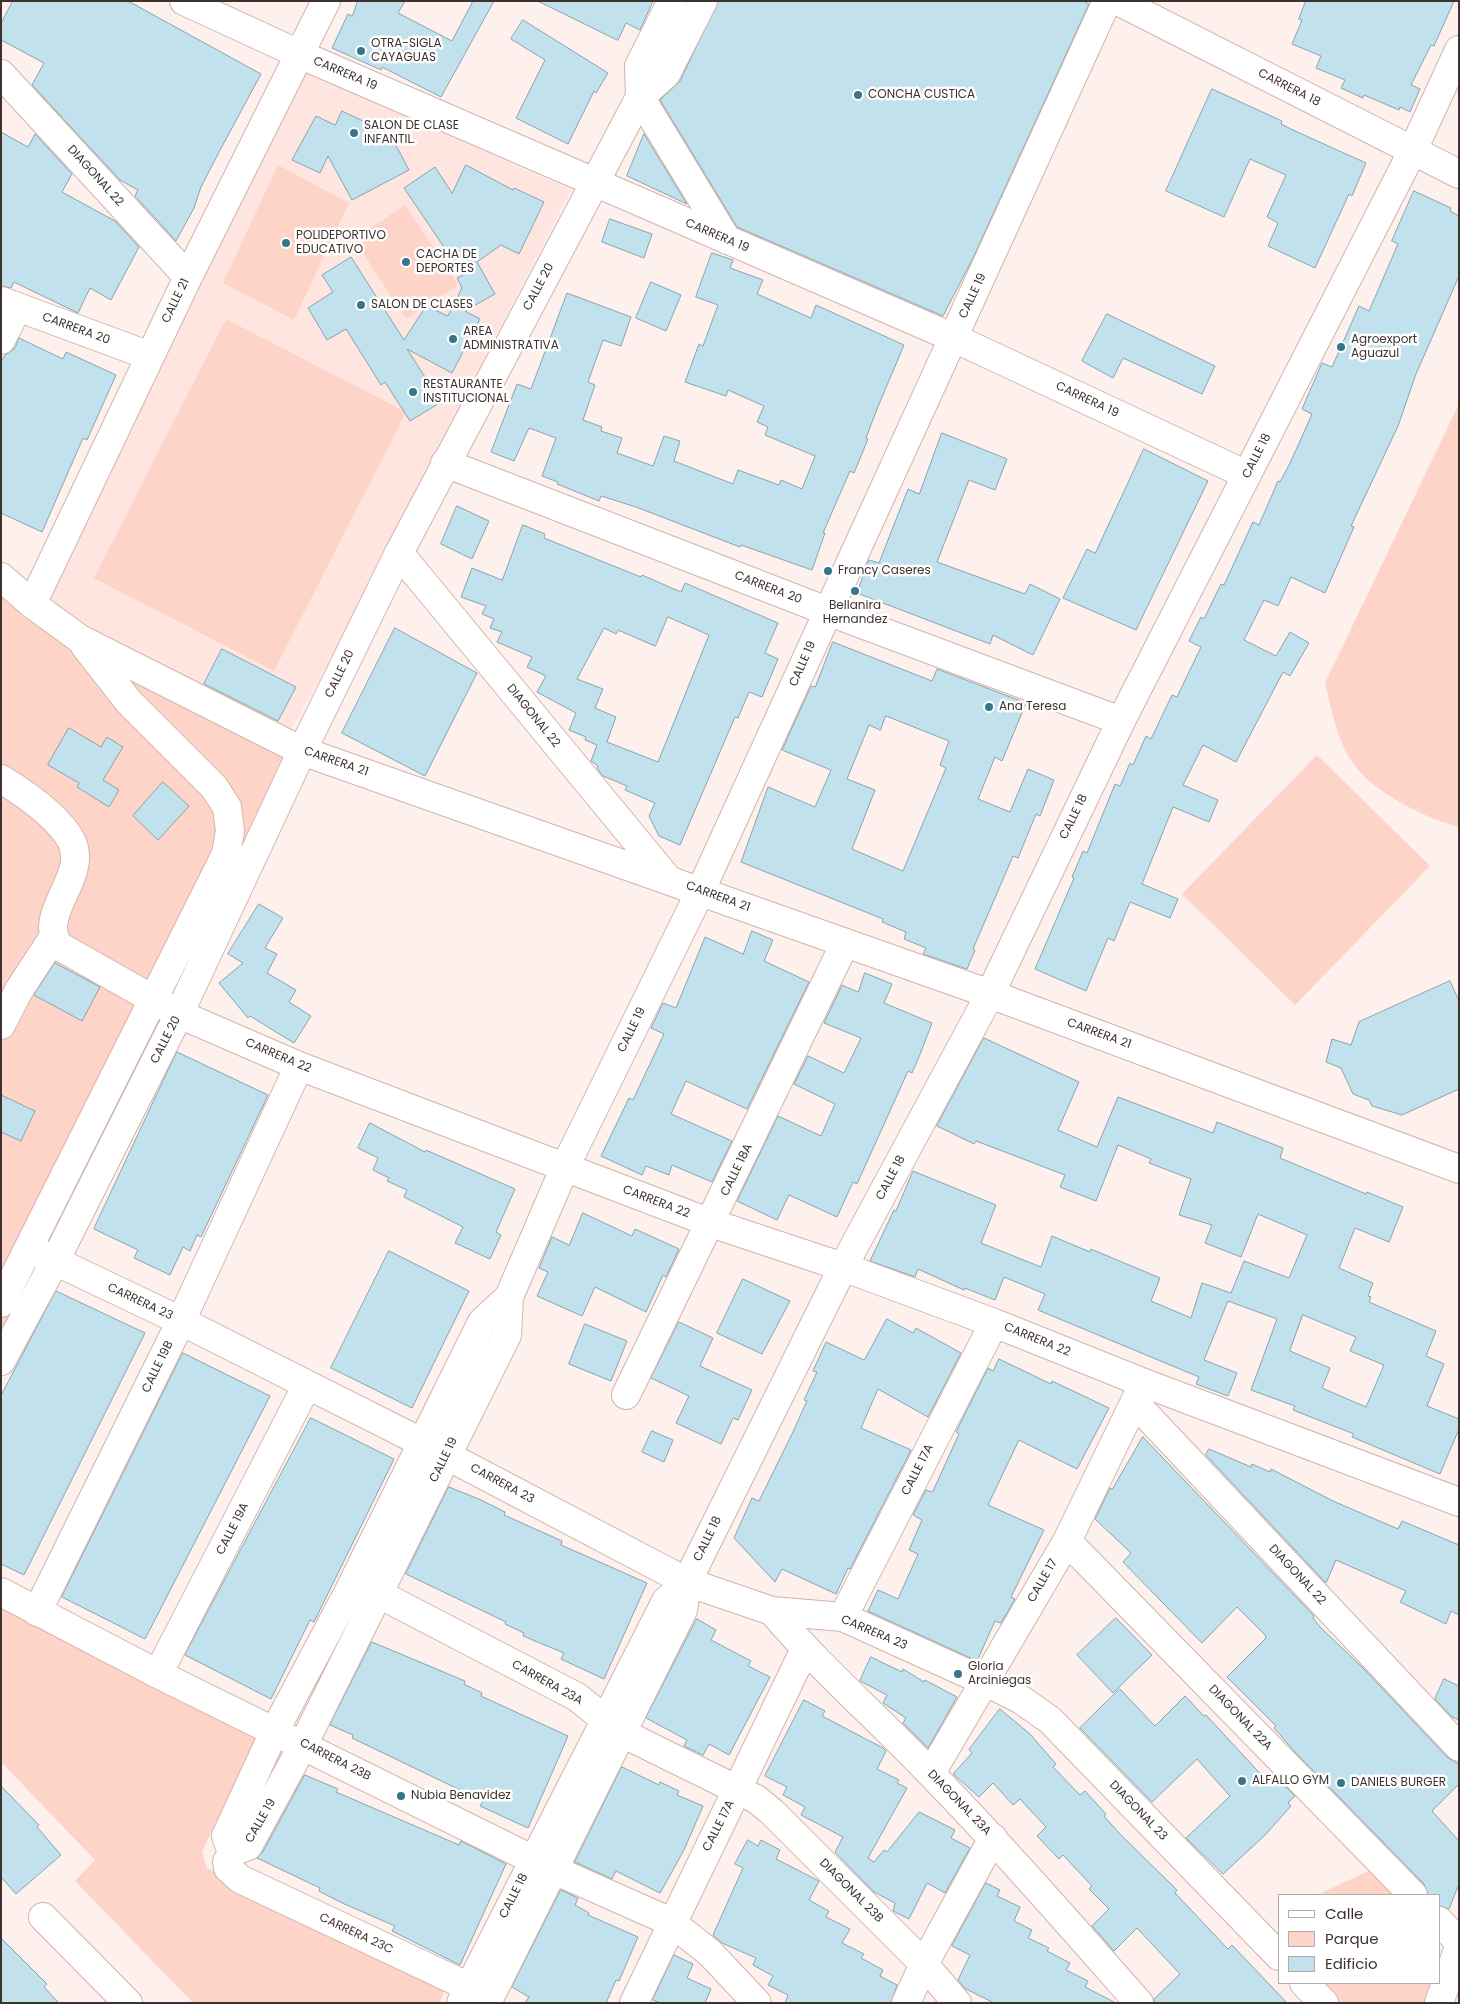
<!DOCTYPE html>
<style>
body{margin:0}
#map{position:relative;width:1460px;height:2004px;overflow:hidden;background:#fdf0ed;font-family:Poppins,sans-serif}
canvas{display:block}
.frame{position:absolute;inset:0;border:2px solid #3e322e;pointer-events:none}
.legend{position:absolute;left:1278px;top:1894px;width:162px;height:90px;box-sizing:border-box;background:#fff;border:1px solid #b2adab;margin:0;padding:6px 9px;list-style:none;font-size:15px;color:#3e322e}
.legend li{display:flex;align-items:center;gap:10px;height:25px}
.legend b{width:25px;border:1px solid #b2adab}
</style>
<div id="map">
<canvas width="1460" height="2004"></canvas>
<div class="frame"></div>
<ul class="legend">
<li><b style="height:6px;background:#fff"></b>Calle</li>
<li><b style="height:14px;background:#fed3c8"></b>Parque</li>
<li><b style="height:14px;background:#c1e1ed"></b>Edificio</li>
</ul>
</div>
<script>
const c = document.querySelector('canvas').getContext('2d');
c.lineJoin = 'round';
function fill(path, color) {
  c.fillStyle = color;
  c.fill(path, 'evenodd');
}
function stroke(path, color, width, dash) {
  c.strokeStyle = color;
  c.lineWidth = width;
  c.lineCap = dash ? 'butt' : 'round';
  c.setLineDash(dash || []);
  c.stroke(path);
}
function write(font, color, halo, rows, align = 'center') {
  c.font = font + ' Poppins,sans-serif';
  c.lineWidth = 5;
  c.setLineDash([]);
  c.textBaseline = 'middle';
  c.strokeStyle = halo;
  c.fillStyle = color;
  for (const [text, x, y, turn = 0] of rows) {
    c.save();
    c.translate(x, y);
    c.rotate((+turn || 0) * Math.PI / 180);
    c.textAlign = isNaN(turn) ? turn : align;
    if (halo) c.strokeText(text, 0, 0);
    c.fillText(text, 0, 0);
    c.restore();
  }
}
fill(new Path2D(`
 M305 71 571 190 458 410 390 549 288 736 43 605 119 441Z`), '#fee5df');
fill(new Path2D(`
 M278 165 349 203 294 320 223 283Z
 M405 205 458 285 406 319 354 239Z
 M226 319 406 412 274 671 94 578Z
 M1459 404V827C1427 819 1375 793 1355 766 1337 742 1332 710 1325 683Z
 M1 595 22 616 283 758 257 816 69 1202 1 1333Z
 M1317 755 1430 866 1295 1005 1182 894Z
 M1 1602 257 1735 202 1852 207 1868 445 1988 440 2003H193L75 1881 95 1860 1 1762Z
 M1375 1868 1402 1895H1317Z
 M1321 1983H1438L1431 2003H1332Z`), '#fed3c8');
const building = new Path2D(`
 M13 1H128L261 74 218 154 201 187 194 208 176 241 135 196 138 190 120 180 32 85 44 63 1 40V24Z
 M358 1H405L398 13 452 41 473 1H494L441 97 382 67 381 70 332 48 348 14 352 16Z
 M538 1H653L640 30 626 23 618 40Z
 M718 1H1083L1089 4 973 258 943 316 737 227 660 100 680 81Z
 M1306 1H1454L1434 46 1431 45 1411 85 1420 89 1410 112 1400 107 1399 110 1364 95 1363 98 1341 88 1345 80 1316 68 1321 56 1292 44 1302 20 1299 19Z
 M523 20 608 73 596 93 594 91 568 144 516 118 545 60 511 39Z
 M1212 89 1282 121 1281 124 1293 130 1366 163 1352 196 1349 194 1315 268 1268 246 1278 223 1267 217 1286 175 1250 159 1224 217 1166 191Z
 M342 111 390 134 409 170 352 200 328 156 320 173 292 160 316 116 335 125Z
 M1 132 28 147 35 134 72 174 62 192 115 221 139 247 111 300 90 288 78 313 14 282 11 288 1 286Z
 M644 134 687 204 627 176Z
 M466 165 513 190 514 188 544 202 519 254 501 245 477 262 495 294 465 311 480 319 452 373 407 349 441 402 410 421 385 382 381 385 346 329 327 340 308 308 333 292 322 275 351 257 404 340 426 306 448 316 462 288 457 278 463 275 404 188 435 167 452 193Z
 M1414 191 1451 208 1450 211 1459 216V276L1416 374 1398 426 1351 526 1354 527 1325 593 1291 577 1278 606 1264 600 1244 640 1276 656 1290 632 1309 643 1290 676 1283 672 1236 762 1203 745 1183 785 1218 800 1209 822 1173 807 1142 884 1178 899 1170 918 1130 902 1114 941 1108 938 1086 991 1035 969 1074 878 1072 877 1083 851 1087 853 1115 784 1120 786 1130 763 1133 765 1146 736 1151 739 1172 695 1177 697 1201 647 1189 641 1201 617 1204 619 1221 584 1224 585 1253 522 1259 525 1278 481 1280 482 1291 461 1312 414 1302 409 1322 363 1332 367 1359 306 1369 311 1398 244 1392 241Z
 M610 219 652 234 644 258 602 242Z
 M712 253 733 260 730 268 763 280 757 294 811 318 816 305 904 345 877 409 866 438 868 439 854 473 850 471 823 533H825L812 570 741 545 740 547 636 507 601 496 599 501 557 484 558 482 542 476 556 438 529 428 514 461 491 452 517 384 531 389 567 293 631 317 621 346 603 340 588 382 595 385 583 420 602 427 601 431 622 438 617 453 653 466 664 436 680 441 674 461 733 484 738 470 779 485 781 480 802 489 815 456 765 435 768 427 757 422 764 406 728 390 726 396 685 382 699 344 703 346 718 305 696 297Z
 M651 282 681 295 666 331 636 318Z
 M1107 314 1215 366 1202 394 1123 358 1113 378 1082 361Z
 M19 338 63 359 66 352 116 375 87 440 83 438 42 532 1 513V362L5 355 15 348Z
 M942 433 1007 459 995 490 969 480 937 562 1025 594 1030 584 1060 599 1033 655 993 635 990 644 857 593 869 560 879 563 908 489 919 494Z
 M1144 449 1208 481 1136 630 1063 598 1087 549 1095 553Z
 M457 506 489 521 472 559 441 544Z
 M523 525 545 534 544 538 641 577 642 575 681 592 685 583 778 623 765 653 778 659 762 697 749 692 738 718 735 717 680 845 659 836 649 816 655 803 625 790 627 786 603 776 597 768 598 766 591 761 597 745 585 740 586 737 569 730 576 713 537 692 546 676 527 667 532 657 497 642 502 632 490 628 494 619 482 614 486 606 461 597 472 568 502 580ZM668 617 709 635 658 762 607 742 616 717 595 708 603 689 577 679 604 628 616 634 618 630 655 646Z
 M395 628 477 673 425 776 342 733Z
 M833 642 932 681 937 669 1026 703 1002 761 995 757 978 799 1010 812 1028 769 1054 780 1040 816 1036 814 1018 858 1013 856 973 949 975 950 967 969 923 954 926 948 904 939 906 932 882 922 883 919 741 862 768 787 815 807 831 770 782 750 811 686 815 687ZM886 716 949 741 940 765 946 768 903 871 852 849 875 790 847 779 869 725 880 730Z
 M222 649 296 687 278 721 204 684Z
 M69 728 101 747 107 737 123 747 103 780 119 790 109 807 77 787 79 783 48 765Z
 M163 782 189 806 158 840 133 816Z
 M259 904 283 918 265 948 277 954 267 973 296 990 289 1002 311 1016 294 1043 250 1016 248 1018 219 983 243 963 228 954Z
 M752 931 773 940 764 961 809 982 747 1109 686 1081 671 1114 732 1141 712 1182 672 1165 669 1175 646 1166 642 1175 601 1156 629 1098 633 1100 664 1034 651 1028 663 1003 676 1008 705 937 743 954Z
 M55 963 100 987 82 1021 34 995Z
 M865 973 892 984 884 1003 932 1023 919 1057 912 1073 908 1071 857 1184 853 1182 837 1217 789 1195 777 1220 737 1201 778 1116 821 1136 835 1104 794 1084 808 1056 844 1073 861 1038 824 1023 842 985 858 992Z
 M1450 981 1459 1001V1089L1402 1115 1372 1106 1369 1100 1353 1094 1341 1068 1326 1062 1332 1039 1351 1045 1359 1022Z
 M984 1038 1079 1082 1058 1130 1097 1147 1118 1097 1213 1133 1217 1122 1283 1148 1280 1158 1366 1194 1367 1192 1403 1207 1389 1242 1355 1228 1339 1268 1373 1283 1368 1296 1371 1297 1369 1302 1436 1331 1426 1356 1444 1364 1427 1406 1459 1419V1429L1440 1474 1352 1437 1354 1434 1293 1410 1295 1406 1251 1390 1277 1319 1228 1301 1204 1360 1237 1373 1228 1396 1196 1384 1199 1377 1038 1310 1045 1294 1004 1277 995 1300 965 1288 964 1290 918 1269 915 1277 870 1261 894 1210 896 1211 913 1171 996 1205 981 1243 1041 1267 1052 1236 1090 1252 1091 1249 1160 1278 1151 1301 1191 1318 1202 1283 1231 1293 1244 1261 1289 1278 1307 1235 1258 1214 1241 1257 1205 1243 1212 1225 1179 1215 1191 1179 1149 1163 1151 1159 1118 1145 1096 1201 1060 1187 1065 1175 976 1141 974 1144 937 1126ZM1303 1315 1356 1337 1350 1351 1384 1365 1366 1407 1322 1388 1330 1368 1290 1351Z
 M177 1052 268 1095 201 1237 197 1235 190 1251 183 1247 170 1275 134 1258 138 1250 94 1229Z
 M1 1095 35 1111 21 1141 1 1132Z
 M370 1123 425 1152 426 1150 515 1189 496 1232 501 1235 490 1259 455 1243 463 1227 404 1197 407 1190 387 1181 389 1178 373 1170 378 1158 358 1148Z
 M583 1213 632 1236 635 1229 679 1249 666 1277 663 1275 646 1312 595 1287 582 1316 537 1296 548 1272 539 1268 552 1237 569 1245Z
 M389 1251 469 1291 412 1408 331 1368Z
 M743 1279 790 1301 762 1354 717 1333Z
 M56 1291 145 1333 24 1575 1 1564V1396Z
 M887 1319 913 1333 916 1328 961 1353 928 1417 878 1389 861 1428 911 1450 850 1569 848 1568 836 1594 782 1569 775 1582 734 1538 752 1498 759 1501 791 1436 807 1401 804 1400 817 1372 813 1371 826 1342 864 1360Z
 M679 1322 713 1338 700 1366 752 1390 738 1420 733 1418 721 1444 676 1423 689 1396 651 1378Z
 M585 1324 627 1341 611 1381 569 1364Z
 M183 1353 270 1396 145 1639 62 1597Z
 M999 1359 1051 1384 1052 1381 1109 1408 1077 1469 1019 1440 988 1505 1044 1530 1011 1597 1015 1599 1001 1623 995 1621 977 1661 868 1611 878 1590 898 1599 918 1554 909 1550 922 1520 913 1515 926 1490 931 1492 933 1491 959 1434 956 1432 988 1368 993 1371Z
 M311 1418 394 1459 314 1622 310 1620 271 1699 185 1655Z
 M652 1431 673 1440 664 1462 642 1452Z
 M1143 1437 1314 1616 1313 1618 1320 1627 1362 1667 1448 1758 1459 1764V1784L1432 1811 1459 1841V1884L1449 1909 1439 1906V1895H1428L1424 1884 1295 1752 1274 1728 1276 1726 1227 1677 1266 1638 1265 1635 1237 1607 1202 1643 1123 1562 1131 1553 1095 1519 1110 1488 1112 1489Z
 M1209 1449 1251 1467 1252 1464 1270 1472 1271 1469 1333 1501 1398 1529 1402 1521 1459 1545V1615L1451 1611 1446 1624 1400 1602 1406 1591 1336 1560 1326 1583 1206 1455Z
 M449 1487 481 1500 505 1512 504 1515 562 1541 561 1545 647 1583 604 1679 561 1659 564 1653 523 1636 524 1633 505 1624 506 1622 406 1574Z
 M1116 1618 1152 1655 1113 1693 1077 1655Z
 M697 1619 716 1630 711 1640 751 1661 748 1666 770 1677 729 1755 709 1744 703 1755 684 1746 687 1740 646 1718Z
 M372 1642 465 1681 464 1684 482 1693 481 1696 568 1736 528 1828 480 1806 483 1801 352 1738 353 1735 330 1725Z
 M871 1657 902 1672 903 1669 924 1682 925 1680 957 1697 928 1748 903 1723 906 1718 883 1703 887 1695 860 1681Z
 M1444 1679 1459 1686V1720L1452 1717 1435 1699Z
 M1120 1689 1155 1726 1185 1696 1204 1716 1206 1715 1267 1781 1273 1774 1295 1796 1288 1803 1291 1806 1265 1835 1223 1874 1186 1838 1230 1796 1197 1759 1152 1802 1080 1728Z
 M804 1700 825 1711 822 1716 883 1748 886 1751 877 1769 899 1780 897 1783 907 1788 868 1858 874 1862 884 1850 887 1852 919 1812 955 1830 951 1838 970 1848 945 1893 927 1883 909 1919 893 1911 895 1903 874 1892 835 1852 843 1837 801 1815 805 1807 783 1795 787 1787 765 1776Z
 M1000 1709 1030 1734 1056 1764 1053 1767 1080 1795 1085 1791 1106 1814 1104 1816 1119 1833 1177 1890 1175 1893 1228 1949 1232 1945 1287 2003H1154V1999L1180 1974 1137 1928 1114 1951 1092 1926 1109 1909 1089 1889 1092 1886 1063 1855 1059 1859 1037 1836 1046 1827 1020 1799 1013 1805 993 1783 979 1797 953 1774 972 1753 969 1750Z
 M622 1767 659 1785 660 1782 679 1791 677 1795 703 1806 684 1850 660 1893 616 1871 612 1879 575 1862Z
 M305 1775 338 1789 336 1792 459 1845 461 1841 506 1864 460 1965 392 1931 395 1926 340 1902 319 1891 320 1888 257 1858 262 1853Z
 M1 1786 39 1825 37 1827 61 1855 16 1894 1 1877Z
 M748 1840 758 1846 761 1840 780 1850 776 1859 819 1881 809 1900 829 1911 826 1917 850 1929 842 1943 864 1954 861 1958 883 1970 880 1976 897 1985 891 2003H785L788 1995 768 1985 773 1976 753 1965 756 1958 722 1943 713 1935 743 1868 735 1864Z
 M986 1883 1000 1890 997 1896 1020 1907 1014 1921 1032 1930 1028 1938 1049 1948 1047 1951 1070 1963 1066 1970 1088 1981 1085 1987 1116 2003H994L964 1988 958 1980 970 1955 952 1946Z
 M561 1890 578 1898 575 1905 589 1913 588 1915 638 1937 619 1981 616 1980 606 2003H525L529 1997 512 1987Z
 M1 1938 47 1984 44 1987 59 2003H1Z
 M674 1955 693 1964 687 1978 711 1989 705 2003H660L653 2000Z`);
fill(building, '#c1e1ed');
stroke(building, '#86a4b0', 1);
const minor = new Path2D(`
 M184 1 299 54 954 338 1247 475
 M672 1 639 66 640 97 727 240
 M1118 1 1459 174
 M1 74 188 277
 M1 301 150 356
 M1 340 18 307
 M445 463 827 611 1121 721
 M399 553 667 878
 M1 577 32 604 80 639 302 751 990 994 1459 1169
 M32 604 188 277 326 1
 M1 779C24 793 60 818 72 842 88 878 36 914 59 946L179 1014 299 1066 711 1223 843 1267 994 1323 1144 1383 1459 1502
 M1 1025 19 990 53 938
 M30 1249 181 1321 423 1443 687 1582 772 1611 843 1617 986 1682 1020 1699 1050 1720 1279 1956
 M1 1303 226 854 230 831 227 807 214 787 129 702 85 646
 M1 1361 55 1261 179 1014 302 751 399 553 640 97 666 74 703 1
 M626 1395 845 943
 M1135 1403 1459 1747
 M1067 1541 1413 1895
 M1 1592 158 1674 554 1870 671 1922 710 1953 757 2003
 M379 1594 577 1697 622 1733 756 1799 772 1812 924 1964 957 2003
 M772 1611C822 1670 880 1720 933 1776 1004 1849 1071 1926 1139 2003
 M37 1612 181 1321 299 1066
 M843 1617 994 1323
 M158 1674 307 1385
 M931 1773 1067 1541 1141 1389
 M232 1852 248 1846 303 1745 507 1335 509 1297 565 1167 700 892 1107 1
 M232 1852 226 1836 275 1730 349 1591 482 1322 509 1297
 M232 1852 227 1862 228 1868 240 1879 484 1994
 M43 1917 128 2003
 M1439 1921 1459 1942
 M1304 1983 1324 2003
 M461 2003 666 1601 687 1582
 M487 2003 683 1610 687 1582 843 1267 990 994 1121 721 1413 150 1459 50
 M634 2003 805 1649
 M906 2003 924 1964 993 1838
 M1439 2003 1459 1947`);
stroke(minor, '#d3b4ac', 30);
stroke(minor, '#fff', 28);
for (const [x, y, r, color] of [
 [361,51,5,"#36758a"],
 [858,95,5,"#36758a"],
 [354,133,5,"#36758a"],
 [286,243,5,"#36758a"],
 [406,262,5,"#36758a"],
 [361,305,5,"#36758a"],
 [453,339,5,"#36758a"],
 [1341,347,5,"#36758a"],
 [413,392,5,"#36758a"],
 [828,571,5,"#36758a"],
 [855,591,5,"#36758a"],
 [989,707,5,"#36758a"],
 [958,1674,5,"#36758a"],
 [1242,1781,5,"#36758a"],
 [1341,1783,5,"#36758a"],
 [401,1796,5,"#36758a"]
]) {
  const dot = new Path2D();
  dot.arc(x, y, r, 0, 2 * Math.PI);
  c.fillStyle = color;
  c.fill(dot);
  stroke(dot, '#fff', 2);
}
write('12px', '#3e322e', '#fff', [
 ["OTRA-SIGLA",371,44],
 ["CAYAGUAS",371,58],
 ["CONCHA CUSTICA",868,95],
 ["SALON DE CLASE",364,126],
 ["INFANTIL.",364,140],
 ["POLIDEPORTIVO",296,236],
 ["EDUCATIVO",296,250],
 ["CACHA DE",416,255],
 ["DEPORTES",416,269],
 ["SALON DE CLASES",371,305],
 ["AREA",463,332],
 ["ADMINISTRATIVA",463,346],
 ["Agroexport",1351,340],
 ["Aguazul",1351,354],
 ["RESTAURANTE",423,385],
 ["INSTITUCIONAL",423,399],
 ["Francy Caseres",838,571],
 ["Bellanira",855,606,"center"],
 ["Hernandez",855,620,"center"],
 ["Ana Teresa",999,707],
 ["Gloria",968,1667],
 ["Arciniegas",968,1681],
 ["ALFALLO GYM",1252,1781],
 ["DANIELS BURGER",1351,1783],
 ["Nubia Benavidez",411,1796]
], 'left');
write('12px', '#3e322e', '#fff', [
 ["CARRERA 19",345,74,23],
 ["CARRERA 18",1289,88,27],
 ["DIAGONAL 22",95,176,48],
 ["CARRERA 19",717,236,23],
 ["CALLE 20",539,287,-62],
 ["CALLE 19",973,296,-65],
 ["CALLE 21",176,301,-64],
 ["CARRERA 20",76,329,20],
 ["CARRERA 19",1087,400,25],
 ["CALLE 18",1257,456,-63],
 ["CARRERA 20",768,588,21],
 ["CALLE 19",803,664,-66],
 ["CALLE 20",340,674,-64],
 ["DIAGONAL 22",533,716,51],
 ["CARRERA 21",336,762,19],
 ["CALLE 18",1074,817,-64],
 ["CARRERA 21",718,897,20],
 ["CALLE 19",632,1030,-64],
 ["CARRERA 21",1099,1034,20],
 ["CALLE 20",166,1040,-63],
 ["CARRERA 22",278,1056,23],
 ["CALLE 18A",737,1170,-64],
 ["CALLE 18",891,1178,-62],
 ["CARRERA 22",656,1202,21],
 ["CARRERA 23",140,1302,25],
 ["CARRERA 22",1037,1340,22],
 ["CALLE 19B",158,1367,-64],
 ["CALLE 19",444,1460,-64],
 ["CALLE 17A",918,1470,-63],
 ["CARRERA 23",502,1484,28],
 ["CALLE 19A",233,1529,-63],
 ["CALLE 18",708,1539,-64],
 ["DIAGONAL 22",1297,1575,47],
 ["CALLE 17",1043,1581,-60],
 ["CARRERA 23",874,1633,23],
 ["CARRERA 23A",547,1683,29],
 ["DIAGONAL 22A",1240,1718,46],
 ["CARRERA 23B",335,1760,27],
 ["DIAGONAL 23A",959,1803,46],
 ["DIAGONAL 23",1138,1811,46],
 ["CALLE 19",261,1821,-60],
 ["CALLE 17A",719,1826,-63],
 ["DIAGONAL 23B",851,1891,45],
 ["CALLE 18",514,1896,-63],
 ["CARRERA 23C",356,1934,25]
]);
</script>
